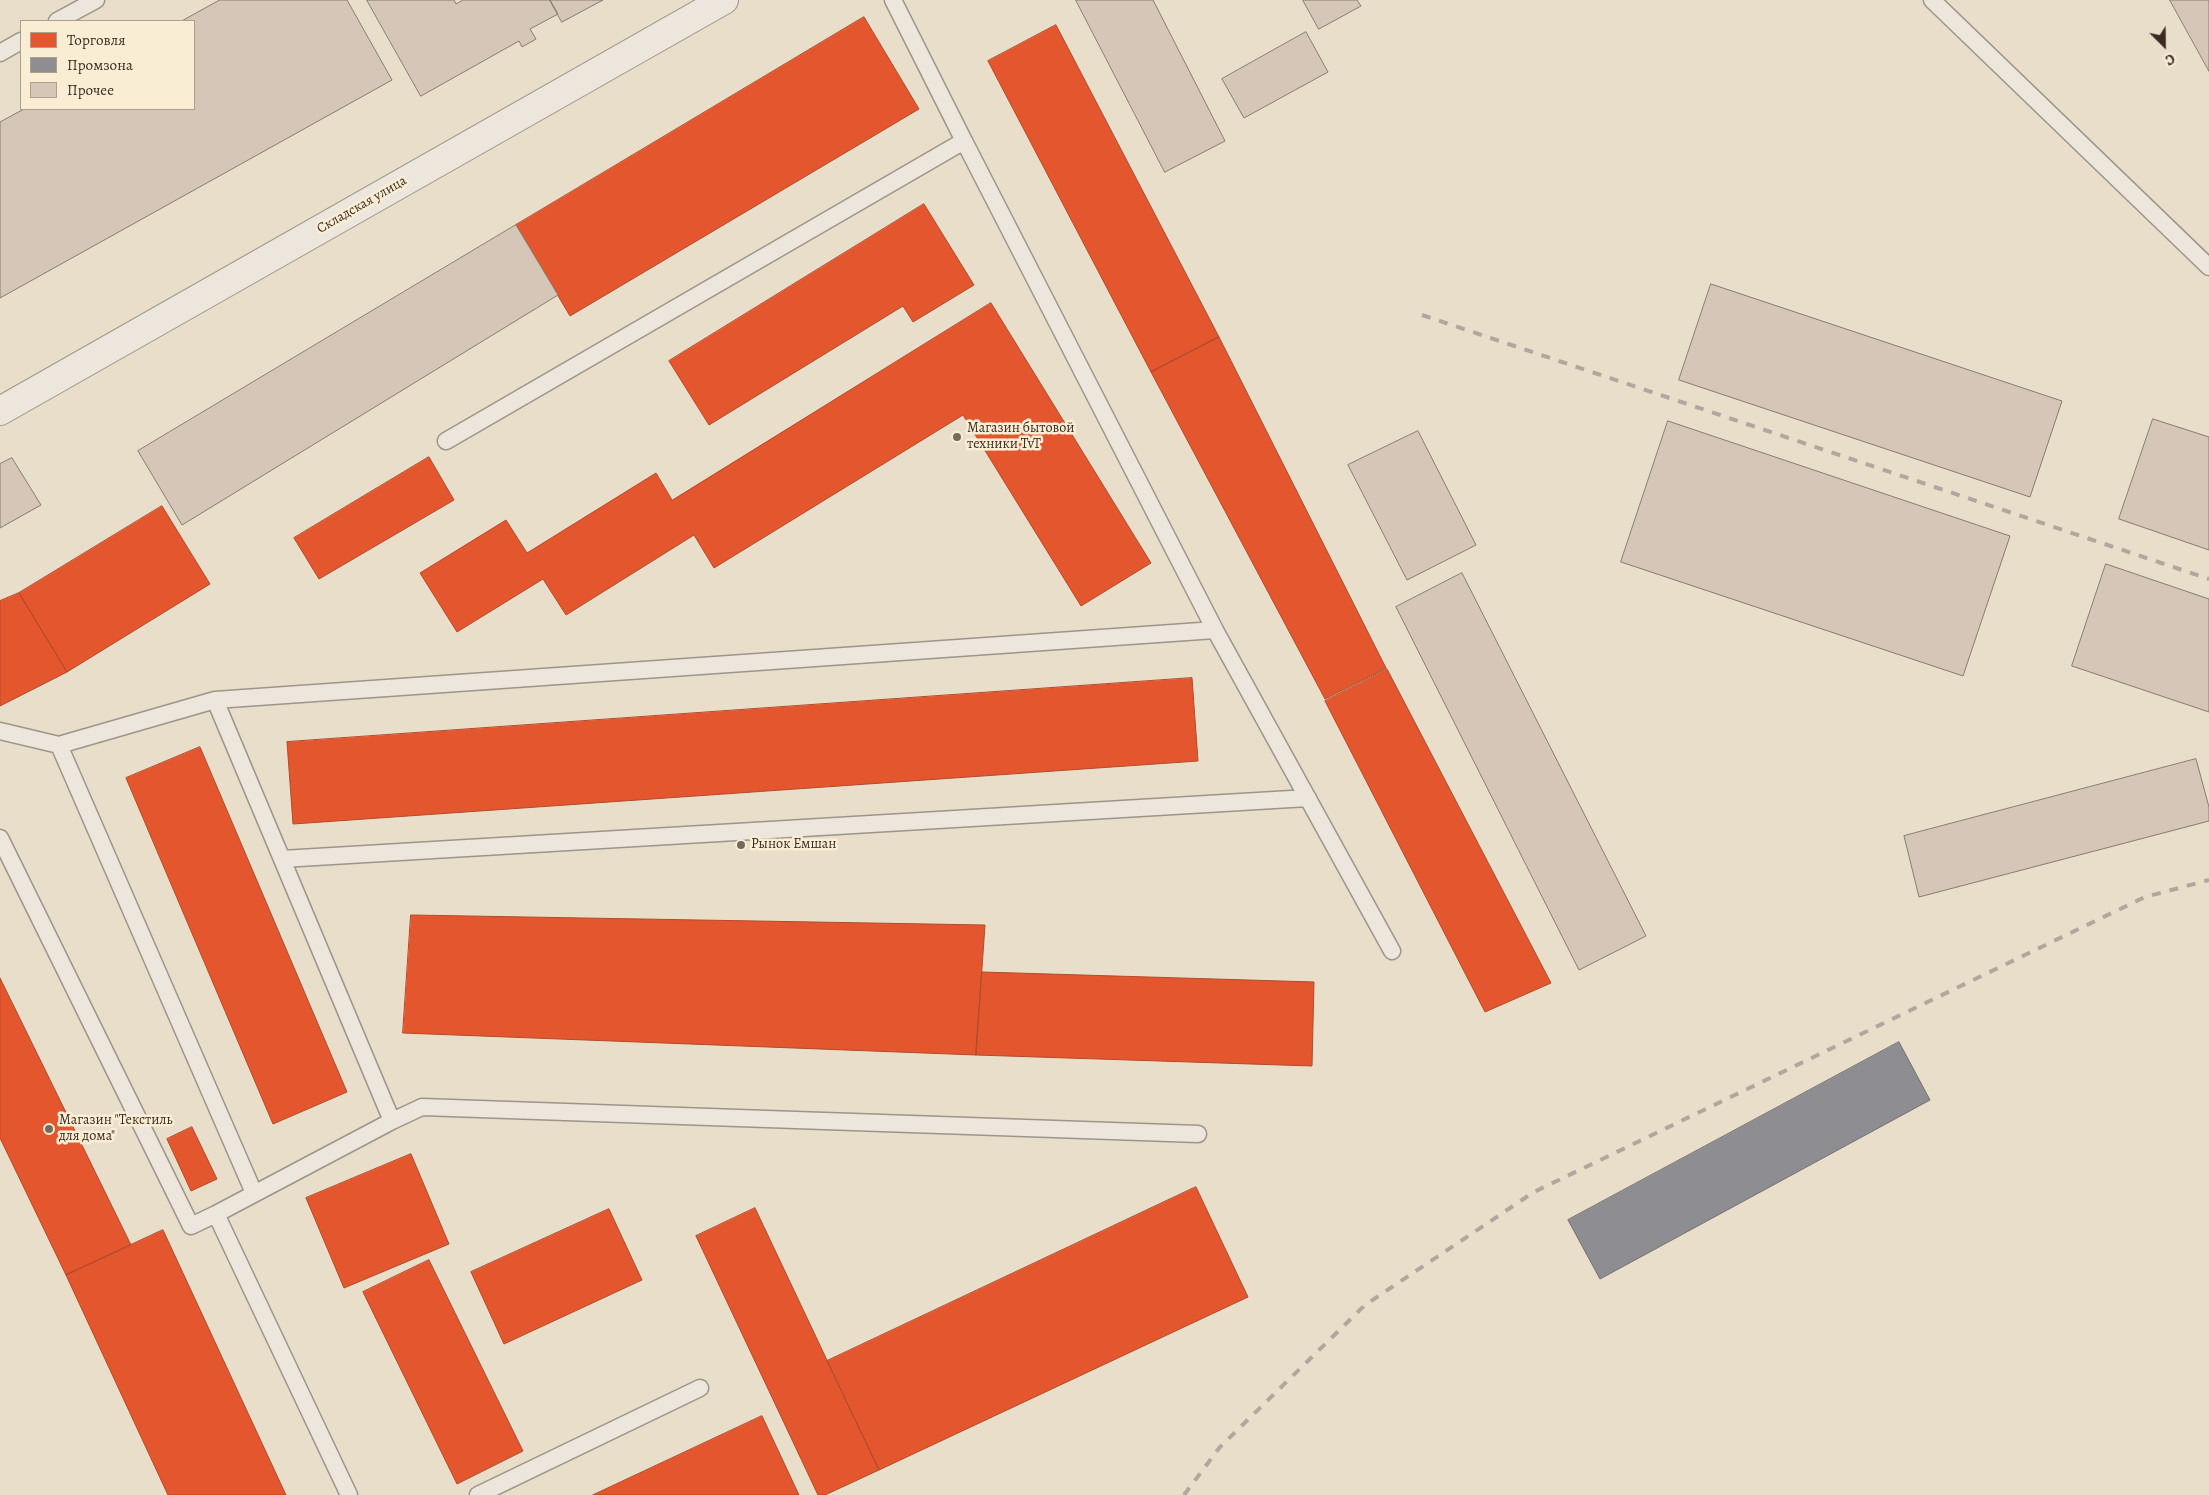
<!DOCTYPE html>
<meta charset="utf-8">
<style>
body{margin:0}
#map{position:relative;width:2209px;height:1495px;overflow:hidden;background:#e9dec9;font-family:Alegreya,serif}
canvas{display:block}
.legend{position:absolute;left:20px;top:20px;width:175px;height:90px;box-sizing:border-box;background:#f9edd3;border:1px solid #ad9f8d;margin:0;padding:6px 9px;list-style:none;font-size:15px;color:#3b2a23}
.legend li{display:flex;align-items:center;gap:10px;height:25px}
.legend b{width:25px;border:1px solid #ad9f8d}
.north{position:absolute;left:2139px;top:20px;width:50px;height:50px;-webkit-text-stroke:4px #f9edd3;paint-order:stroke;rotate:157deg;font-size:14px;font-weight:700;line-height:20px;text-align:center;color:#3b2a23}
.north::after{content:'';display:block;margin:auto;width:18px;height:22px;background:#3b2a23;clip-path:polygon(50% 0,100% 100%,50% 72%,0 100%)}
</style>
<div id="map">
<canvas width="2209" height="1495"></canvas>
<ul class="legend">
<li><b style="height:14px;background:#e4572e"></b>Торговля</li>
<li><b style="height:14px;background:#8d8d92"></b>Промзона</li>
<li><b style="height:14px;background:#d5c6b8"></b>Прочее</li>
</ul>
<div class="north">С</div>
</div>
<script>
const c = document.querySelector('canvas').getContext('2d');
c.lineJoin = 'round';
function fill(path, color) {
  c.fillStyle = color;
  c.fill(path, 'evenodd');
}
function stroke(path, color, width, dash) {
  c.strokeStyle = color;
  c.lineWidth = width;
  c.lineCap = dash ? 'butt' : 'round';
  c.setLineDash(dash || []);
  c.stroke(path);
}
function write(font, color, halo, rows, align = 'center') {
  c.font = font + ' Alegreya,serif';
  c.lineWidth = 5;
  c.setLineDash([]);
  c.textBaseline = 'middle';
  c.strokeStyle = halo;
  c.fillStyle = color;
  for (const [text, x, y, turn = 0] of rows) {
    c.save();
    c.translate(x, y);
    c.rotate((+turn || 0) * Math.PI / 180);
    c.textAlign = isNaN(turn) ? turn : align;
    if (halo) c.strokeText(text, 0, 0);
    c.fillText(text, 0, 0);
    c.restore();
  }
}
const shops = new Path2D(`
 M864 17 919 109 570 316 516 225Z
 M1056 25 1219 337 1151 372 988 61Z
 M924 204 974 285 913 322 903 306 709 425 669 361Z
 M991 303 1151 563 1081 606 963 415 714 568 694 535 566 615 543 579 457 632 420 573 506 520 527 553 656 473 672 500Z
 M1219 337 1386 668 1325 699 1151 372Z
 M429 457 454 500 319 579 294 538Z
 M162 506 210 584 67 672 19 593Z
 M19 593 67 672 0 706V601Z
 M1387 669 1551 983 1485 1012 1325 701Z
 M1192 678 1198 761 293 824 287 742Z
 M200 747 347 1092 273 1124 126 778Z
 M411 915 985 925 976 1055 403 1033Z
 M982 972 1314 982 1312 1066 976 1055Z
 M0 978 131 1245 66 1275 0 1138Z
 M192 1127 217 1179 191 1191 167 1139Z
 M411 1154 449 1244 344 1288 306 1198Z
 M1196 1187 1248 1297 879 1470 827 1361Z
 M755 1208 879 1470 825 1495H818L696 1236Z
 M609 1209 642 1280 504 1344 471 1272Z
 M163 1230 286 1495H168L66 1275Z
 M429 1260 523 1451 457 1484 363 1292Z
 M762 1416 799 1495H593Z`);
fill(shops, '#e4572e');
stroke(shops, '#b14a2b', 1);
const industry = new Path2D(`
 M1899 1042 1930 1100 1600 1279 1568 1220Z`);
fill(industry, '#8d8d92');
stroke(industry, '#746f71', 1);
const building = new Path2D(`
 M220 0H347L392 80 0 298V122L24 109H194V21H182Z
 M367 0H454L456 4 463 0H550L558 14 530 29 536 39 522 47 519 41 421 96Z
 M550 0H603L562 22Z
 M1076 0H1153L1225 141 1165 172Z
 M1303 0H1357L1361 6 1319 29Z
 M2170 0H2209V71Z
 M1306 32 1328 72 1244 118 1222 79Z
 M516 225 558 295 182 525 138 451Z
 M1711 284 2062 401 2030 497 1679 380Z
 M2153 419 2209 437V550L2119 519Z
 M1668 421 2010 536 1963 676 1621 562Z
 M1418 431 1476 545 1407 580 1348 465Z
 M12 458 41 505 0 528V464Z
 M2106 564 2209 599V712L2072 666Z
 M1462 573 1646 936 1579 970 1396 607Z
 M2196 759 2209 807V821L1919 897 1904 836Z`);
fill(building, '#d5c6b8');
stroke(building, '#857d72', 1);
const lane = new Path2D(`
 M893 0 964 141
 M1932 0 2209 267
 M57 21 96 0
 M0 53 21 41
 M446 441 964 141 1215 630 1392 951
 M215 700 392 1121
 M0 731 59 745 215 700 1215 630
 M59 745 254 1193
 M0 838 191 1226 216 1214 349 1495
 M282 859 1308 798
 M216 1214 392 1121 422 1107 1198 1134
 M478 1495 700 1388`);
const street = new Path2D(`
 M0 411 724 0`);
stroke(lane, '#9d9589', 19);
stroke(street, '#9d9589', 30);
stroke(lane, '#ece6dc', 16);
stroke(street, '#ece6dc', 28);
stroke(new Path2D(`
 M1422 315 2209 579
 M1184 1495 1220 1447 1365 1305 1534 1192 2145 897 2209 880`), '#aea89e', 4, [9, 9]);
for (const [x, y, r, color] of [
 [957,437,5,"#78695d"],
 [741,845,5,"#78695d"],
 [49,1129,5,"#78695d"]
]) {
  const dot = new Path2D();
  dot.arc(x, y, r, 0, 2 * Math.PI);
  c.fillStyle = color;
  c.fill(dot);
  stroke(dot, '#f9edd3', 2);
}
write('14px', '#3b2a23', '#f9edd3', [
 ["Складская улица",362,205,-30]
]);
write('14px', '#3b2a23', '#f9edd3', [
 ["Магазин бытовой",967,429],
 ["техники TvT",967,445],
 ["Рынок Емшан",751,845],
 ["Магазин \"Текстиль",59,1121],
 ["для дома\"",59,1137]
], 'left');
</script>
